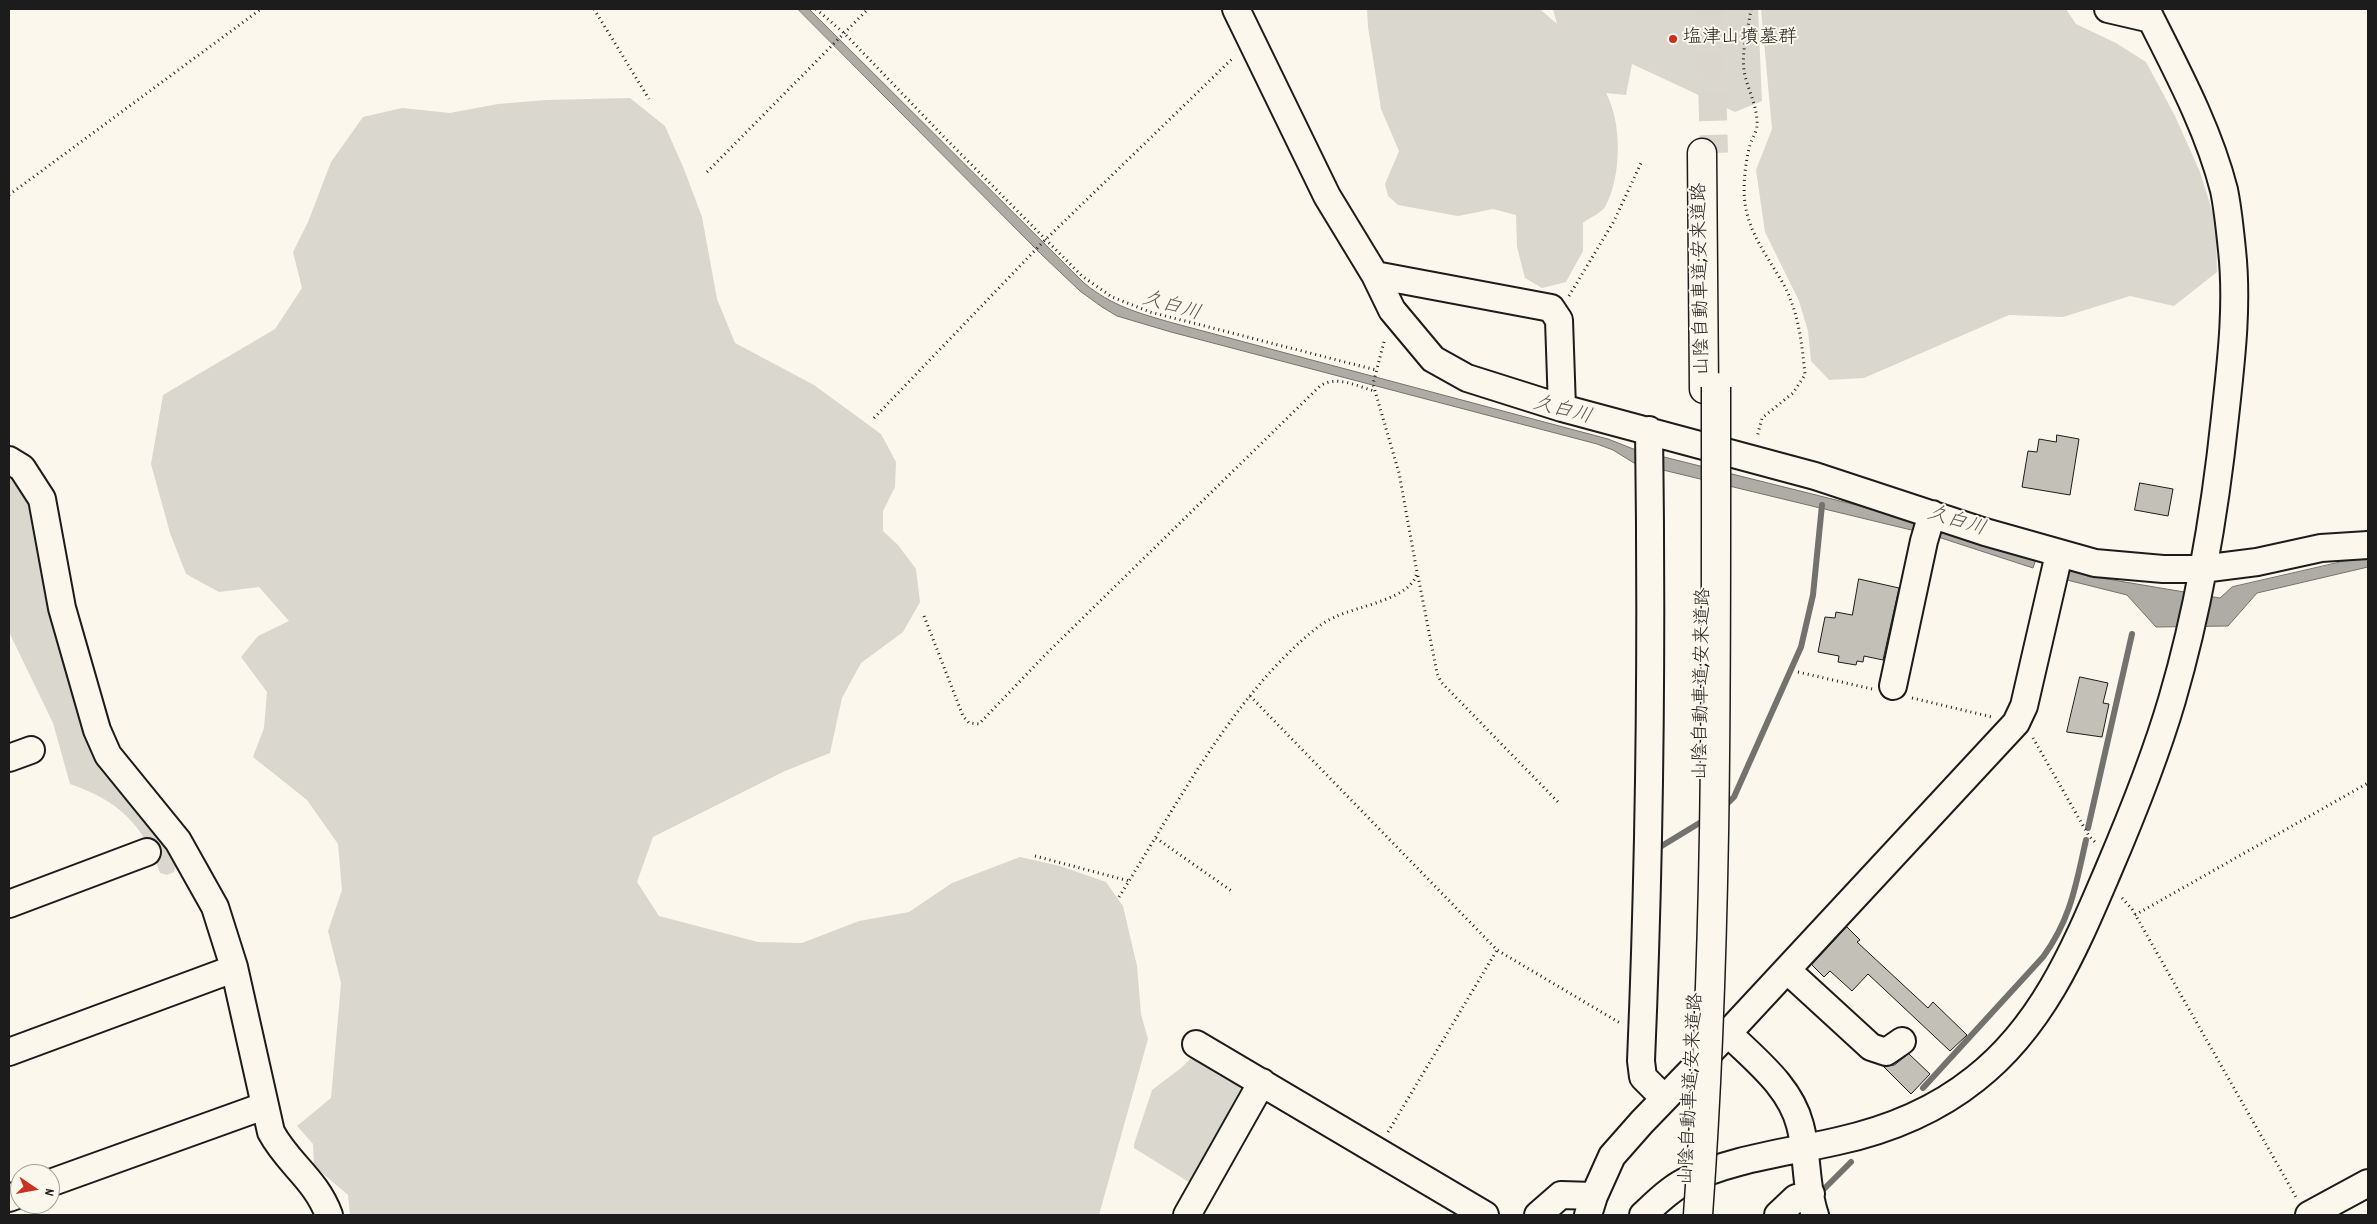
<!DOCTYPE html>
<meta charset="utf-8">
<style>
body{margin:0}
#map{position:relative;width:2377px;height:1224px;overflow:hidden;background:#fbf7ec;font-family:Dekko,sans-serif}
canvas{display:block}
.frame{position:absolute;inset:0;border:10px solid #1c1c1c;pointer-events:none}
.north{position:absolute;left:10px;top:1164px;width:50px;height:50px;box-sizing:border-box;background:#fbf7ec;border:1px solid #a29f99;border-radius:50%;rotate:102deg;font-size:14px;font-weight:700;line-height:20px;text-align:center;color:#1c1c1c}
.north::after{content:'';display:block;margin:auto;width:18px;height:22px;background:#c8321e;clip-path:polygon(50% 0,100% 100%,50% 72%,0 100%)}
</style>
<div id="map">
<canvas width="2377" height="1224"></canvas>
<div class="frame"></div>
<div class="north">N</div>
</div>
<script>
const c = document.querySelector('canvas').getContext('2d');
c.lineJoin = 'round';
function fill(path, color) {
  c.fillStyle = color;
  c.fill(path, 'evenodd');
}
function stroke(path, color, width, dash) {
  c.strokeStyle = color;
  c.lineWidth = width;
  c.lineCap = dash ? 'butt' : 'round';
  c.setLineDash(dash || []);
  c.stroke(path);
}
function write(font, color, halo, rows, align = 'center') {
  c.font = font + ' Dekko,"Klee One",sans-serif';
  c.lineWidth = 4;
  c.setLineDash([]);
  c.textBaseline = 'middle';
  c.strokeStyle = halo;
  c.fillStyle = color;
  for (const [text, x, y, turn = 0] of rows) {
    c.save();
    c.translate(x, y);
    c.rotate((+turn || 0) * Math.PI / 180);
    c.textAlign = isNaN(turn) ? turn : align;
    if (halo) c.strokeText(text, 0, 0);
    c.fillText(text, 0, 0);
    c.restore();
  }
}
fill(new Path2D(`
 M1367 9H1540L1557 24 1553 9H1758L1762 101 1735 112 1632 64 1626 95 1606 93C1622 122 1622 177 1605 207 1601 213 1589 218 1583 223V251L1566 282 1542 288 1525 278 1517 247 1516 215 1493 209 1458 216 1398 205 1388 196 1385 184 1399 151 1381 109 1368 27Z
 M1761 9H2066L2076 24 2116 43 2146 62 2175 116 2200 172 2216 223 2217 272 2174 306 2130 296 2063 317 2009 315 1864 378 1829 380 1811 361 1808 331 1799 301 1765 232 1756 170 1772 129Z
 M630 98 665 126 684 169 702 217 717 299 735 343 814 385 881 434 896 462 895 487 883 511V531L898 545 916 569 920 602 903 632 861 663 842 698 830 753 785 771 653 837 637 882 659 916 758 942 802 943 859 921 909 912 952 883 1020 857 1060 866 1106 882 1123 906 1137 966 1141 1014 1148 1039 1099 1215H350L348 1195 314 1166 313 1144 297 1126 331 1098 341 983 328 931 342 890 338 844 307 800 253 757 264 728 267 692 241 657 258 636 289 621 259 587 219 592 186 574 170 533 151 464 163 395 275 329 302 288 293 252 308 222 331 162 363 117 402 108 450 113 498 104 546 100Z
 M9 471 31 499 122 782 177 862 174 872 167 875 160 873C143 824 119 801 70 784L53 723 9 632Z
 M1193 1056 1248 1090 1192 1184 1134 1148V1144L1152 1090 1181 1068Z`), '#dad7ce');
const water = new Path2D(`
 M798 9H809L1084 283C1112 306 1138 313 1173 323L1608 439 1636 450 1880 511 2036 559 2033 568 1932 535 1634 463 1613 450 1597 444 1171 332 1117 316 1102 307 1080 291 1041 254Z
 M2368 556V567L2257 593 2228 626 2156 627 2127 595 2067 580 2069 570 2095 577 2220 598 2232 587Z`);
fill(water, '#afaca5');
stroke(water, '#74726e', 1);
stroke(new Path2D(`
 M1723 808 1734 797 1801 647 1813 595 1822 505
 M2088 828 2132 634
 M1660 847 1706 819
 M1923 1088 2043 957C2071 919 2076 884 2086 840
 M1823 1190 1851 1162`), '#74726e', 6);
const building = new Path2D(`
 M2057 435 2079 439 2070 495 2022 487 2028 451 2037 452 2039 439 2056 442Z
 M2140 483 2173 489 2168 516 2135 510Z
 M1859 579 1899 588 1883 660 1864 656 1863 662 1857 661 1856 665 1838 662 1839 656 1818 652 1825 617 1835 618 1836 612 1852 615Z
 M2080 677 2108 683 2103 703 2109 704 2102 737 2067 732Z
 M1847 927 1860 940 1857 942 1928 1008 1933 1002 1967 1035 1950 1051 1868 974 1852 991 1830 971 1824 977 1812 965Z
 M1909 1054 1930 1074 1911 1094 1884 1067 1894 1065Z`);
fill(building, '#c3c0b8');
stroke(building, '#1c1c1c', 1);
stroke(new Path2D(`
 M1710 9 1714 153`), '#dad6cd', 28, [28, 14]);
const minor = new Path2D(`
 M1236 9 1327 196 1375 275 1392 310 1433 359 1467 378 1562 408 1815 476 1985 532 2095 563 2163 569H2202L2257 562 2321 548 2368 545
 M2108 9 2151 19
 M1375 275 1551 308 1559 320 1562 408
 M1649 430C1652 641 1650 851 1641 1061L1643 1077 1664 1098
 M9 460 22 468 42 499 62 608 97 730 108 755 178 841 215 907 234 967 271 1132C288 1164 315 1178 329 1215
 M1893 686 1924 541 1932 514
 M9 758 31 750
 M9 904 147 852
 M1787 970 1871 1047 1886 1052 1902 1041
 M1728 1033C1755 1060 1790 1086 1800 1125 1808 1154 1805 1187 1815 1215
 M1196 1044 1485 1215
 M9 1052 225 972
 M50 1183 264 1106
 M9 1198 20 1194
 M1187 1215 1262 1082
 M1538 1215 1561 1195 1594 1196
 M1588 1215 1594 1196 1612 1156 1642 1122 1728 1033 2016 723 2024 706 2059 554
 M1643 1215C1656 1203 1669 1190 1684 1182 1733 1158 1786 1153 1838 1141 1888 1130 1935 1111 1975 1079 2043 1026 2075 948 2108 871 2132 815 2155 758 2172 700 2199 608 2215 512 2225 417 2231 362 2238 306 2232 250 2230 231 2228 209 2224 190 2208 127 2175 67 2146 9
 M1778 1215 1796 1198 1811 1194
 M2309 1215 2368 1183`);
const highway = new Path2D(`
 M1702 153 1704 389`);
stroke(minor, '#1c1c1c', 30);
stroke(highway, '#1c1c1c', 31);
stroke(new Path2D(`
 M594 9 649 99
 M816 9 844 33 944 137 1082 276 1112 297 1150 312 1376 370
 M1751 9C1748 31 1740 54 1745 76 1749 91 1756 105 1757 120 1758 131 1753 136 1750 145 1745 163 1742 191 1746 209 1752 239 1771 261 1785 287 1799 315 1802 344 1805 375L1793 393 1762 418 1757 437
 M707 172 868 9
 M9 195 261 9
 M1569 296 1614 221 1642 161
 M874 418 1043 242 1234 57
 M1418 576 1437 673 1441 682 1560 804
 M924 616 963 716 969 723 979 724 1048 652 1320 386C1336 375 1357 386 1374 391
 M1798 672 1872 689
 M1250 696 1497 950 1620 1023
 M1912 698 1992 717
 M2033 738 2089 836 2095 842
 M1156 838 1233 892
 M1035 856 1129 881
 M1119 897C1172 813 1225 711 1298 644 1309 634 1321 623 1335 617 1357 606 1413 599 1417 572L1399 473 1373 384 1385 338
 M2122 898 2132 909 2296 1197
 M2135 915 2368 783
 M1388 1132 1497 950`), '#1c1c1c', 3, [1, 4]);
stroke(minor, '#fbf7ec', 26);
stroke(highway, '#fbf7ec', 28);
const highwayBridge = new Path2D(`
 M1698 1215C1718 940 1716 663 1716 387`);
stroke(highwayBridge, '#1c1c1c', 31, []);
stroke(highwayBridge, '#fbf7ec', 28);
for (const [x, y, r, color] of [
 [1673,39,5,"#c8321e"]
]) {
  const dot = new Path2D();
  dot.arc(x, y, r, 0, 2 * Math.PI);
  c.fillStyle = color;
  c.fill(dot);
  stroke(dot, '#fbf7ec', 2);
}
write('19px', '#1c1c1c', '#fbf7ec', [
 ["塩津山墳墓群",1683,39]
], 'left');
write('19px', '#1c1c1c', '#fbf7ec', [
 ["山陰自動車道;安来道路",1703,279,-91],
 ["山陰自動車道;安来道路",1704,684,-89],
 ["山陰自動車道;安来道路",1693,1089,-87]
]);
write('italic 20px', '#575653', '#fbf7ec', [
 ["久白川",1171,308,16],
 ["久白川",1562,412,15],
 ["久白川",1956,523,17]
]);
</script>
